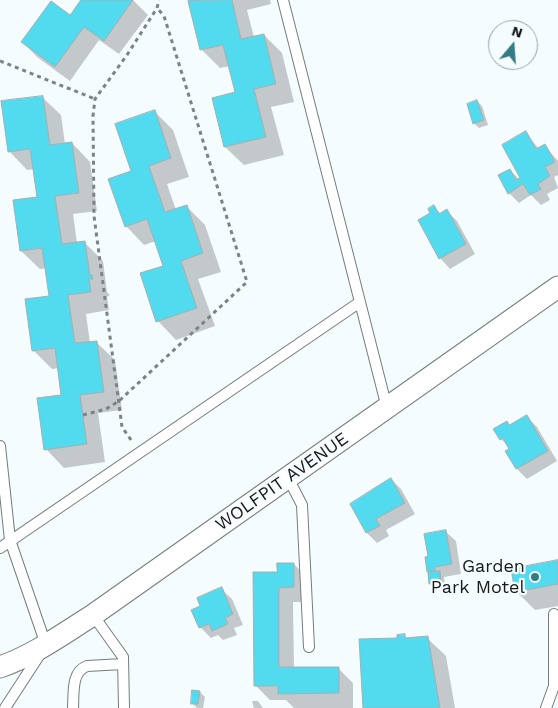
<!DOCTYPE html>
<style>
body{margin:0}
#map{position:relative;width:558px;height:708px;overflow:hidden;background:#f4fcfe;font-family:"Work Sans",sans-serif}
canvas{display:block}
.north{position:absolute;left:488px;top:20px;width:50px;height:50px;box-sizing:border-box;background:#f4fcfe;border:1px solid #9ca1a3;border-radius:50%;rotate:18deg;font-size:14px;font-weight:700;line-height:20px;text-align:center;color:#17191a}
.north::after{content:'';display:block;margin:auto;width:18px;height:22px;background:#347b86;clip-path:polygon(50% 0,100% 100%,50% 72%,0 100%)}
</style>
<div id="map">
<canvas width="558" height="708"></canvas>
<div class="north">N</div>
</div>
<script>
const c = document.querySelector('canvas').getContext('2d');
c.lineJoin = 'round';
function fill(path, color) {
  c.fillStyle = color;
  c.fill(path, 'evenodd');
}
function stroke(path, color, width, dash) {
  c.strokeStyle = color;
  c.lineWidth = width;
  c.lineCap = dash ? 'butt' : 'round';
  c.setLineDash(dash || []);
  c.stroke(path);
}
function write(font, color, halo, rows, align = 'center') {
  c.font = font + ' "Work Sans",sans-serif';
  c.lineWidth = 4.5;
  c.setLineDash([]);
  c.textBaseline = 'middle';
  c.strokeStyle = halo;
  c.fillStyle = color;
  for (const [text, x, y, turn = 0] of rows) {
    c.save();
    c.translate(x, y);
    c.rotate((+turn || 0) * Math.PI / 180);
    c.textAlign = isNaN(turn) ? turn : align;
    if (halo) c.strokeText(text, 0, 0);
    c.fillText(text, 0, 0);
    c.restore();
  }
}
fill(new Path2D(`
 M82 0H133L148 15 119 54 99 40 70 81 37 57 23 42 70 16Z
 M196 0H270L271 4 247 10 254 37 264 35 282 53 294 102 271 107 284 155 244 165 225 147 213 99 236 93 230 66 220 68 202 50 190 2Z
 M42 97 61 115 65 144 72 143 90 162 97 211 73 214 77 243 84 242 103 261 107 292 110 295 107 297 109 310 86 314 90 343 96 342 115 360 122 410 98 413 105 462 64 468 46 449 63 396 59 368 52 369 33 350 51 297 47 268 40 269 21 251 39 198 34 169 27 170 9 151Z
 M477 101 482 106 488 125 479 128 474 123Z
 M154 111 173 130 189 177 167 184 176 210 186 206 205 225 221 272 198 279 215 326 176 340 158 321 164 266 156 241 144 245 126 226 133 172Z
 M526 133 539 149 545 146 558 161V175L554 177 558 188 547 194 550 200 541 205 531 195 519 203 509 193 510 170 523 183Z
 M434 207 441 214 447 211 457 221 475 254 450 269 440 258Z
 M527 417 537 427 557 461 527 479 517 469 507 452 511 449 501 439 510 426Z
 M391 479 401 489 415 514 386 530 389 536 377 543 367 533 376 491 374 488Z
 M445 531 456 541 461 574 444 577 445 587 436 588 431 583 430 557ZM438 581 441 584 433 585V582Z
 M558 562V606L535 610 517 592 512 570Z
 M294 564 308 579 309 602H293L294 668H338L353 683V708H294L286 700H270L255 685 278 573Z
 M221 589 232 599 243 625 234 628 237 635 223 640 218 635 211 638 201 628 193 610 202 606Z
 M405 636 408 639 427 638 446 656 455 708H364L399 639Z
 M200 692 205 697 203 708H197L192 703Z
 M252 701H258L263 708H254Z`), '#0003');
const building = new Path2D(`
 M81 0H133L104 41 84 27 55 67 21 42 51 1 70 15Z
 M232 0 241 39 264 34 276 84 254 89 266 137 224 147 212 98 235 92 223 45 200 50 188 1Z
 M43 96 50 145 72 142 79 193 55 196 62 244 85 241 90 275H92L93 279H89L91 292 68 295 75 343 97 341 104 392 80 395 87 444 44 450 37 398 61 395 55 348 32 351 25 299 49 296 42 248 20 251 13 200 37 197 30 149 8 152 1 101Z
 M477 100 484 120 473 124 467 104Z
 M155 110 171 158 149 166 165 212 187 205 203 253 181 261 197 308 156 322 140 273 163 266 147 219 125 227 108 179 131 171 115 124Z
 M526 131 536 149 545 144 555 162 545 167 550 176 538 184 541 189 530 195 523 184 508 194 498 175 510 169 516 180 520 178 502 145Z
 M434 205 439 214 447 209 466 244 439 259 418 220 430 213 428 209Z
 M527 415 548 451 516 469 505 451 509 449 503 438 500 440 493 429 507 421 509 425Z
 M391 478 405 503 376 519 380 526 366 533 350 504Z
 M446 530 452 564 435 567V571L427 572 425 557 428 556 424 534Z
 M558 560V584L515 592 511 569Z
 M277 563H294V587L279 588V667H339V693L278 694V686H254L253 572H277Z
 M440 571 441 582 429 584 428 573Z
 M222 587 233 614 225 618 228 624 212 631 209 624 199 628 191 610 200 606 197 598Z
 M405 634V638L428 636 440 708H363L359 639 397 638V635Z
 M192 690 200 691 198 704H191Z`);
fill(building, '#52daee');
stroke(building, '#a7aeb0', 1);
const lane = new Path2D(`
 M283 0 387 408
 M0 446 10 540 46 645 5 708
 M288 478 302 505 309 647
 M0 548 360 302
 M93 615 123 657 124 708
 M73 708C74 693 71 672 87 666L123 664
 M546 708 554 686V614`);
const street = new Path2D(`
 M0 667C34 655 63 634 93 615L558 287`);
stroke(lane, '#757c7d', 12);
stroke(street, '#757c7d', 23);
stroke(new Path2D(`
 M0 61 95 99
 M83 415 106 409 119 401 247 282 164 16 157 8
 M131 440 122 427 94 216 93 116 95 99 127 55 157 8 159 0`), '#7d8283', 3, [4, 4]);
stroke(lane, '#fff', 10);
stroke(street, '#fff', 21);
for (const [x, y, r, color] of [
 [535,577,5,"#347b86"]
]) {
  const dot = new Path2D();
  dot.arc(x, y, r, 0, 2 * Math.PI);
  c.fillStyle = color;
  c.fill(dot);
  stroke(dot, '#f4fcfe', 2);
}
write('18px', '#17191a', '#f4fcfe', [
 ["WOLFPIT AVENUE",282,482,-35]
]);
write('18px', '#17191a', '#f4fcfe', [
 ["Garden",525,567],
 ["Park Motel",525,588]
], 'right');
</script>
